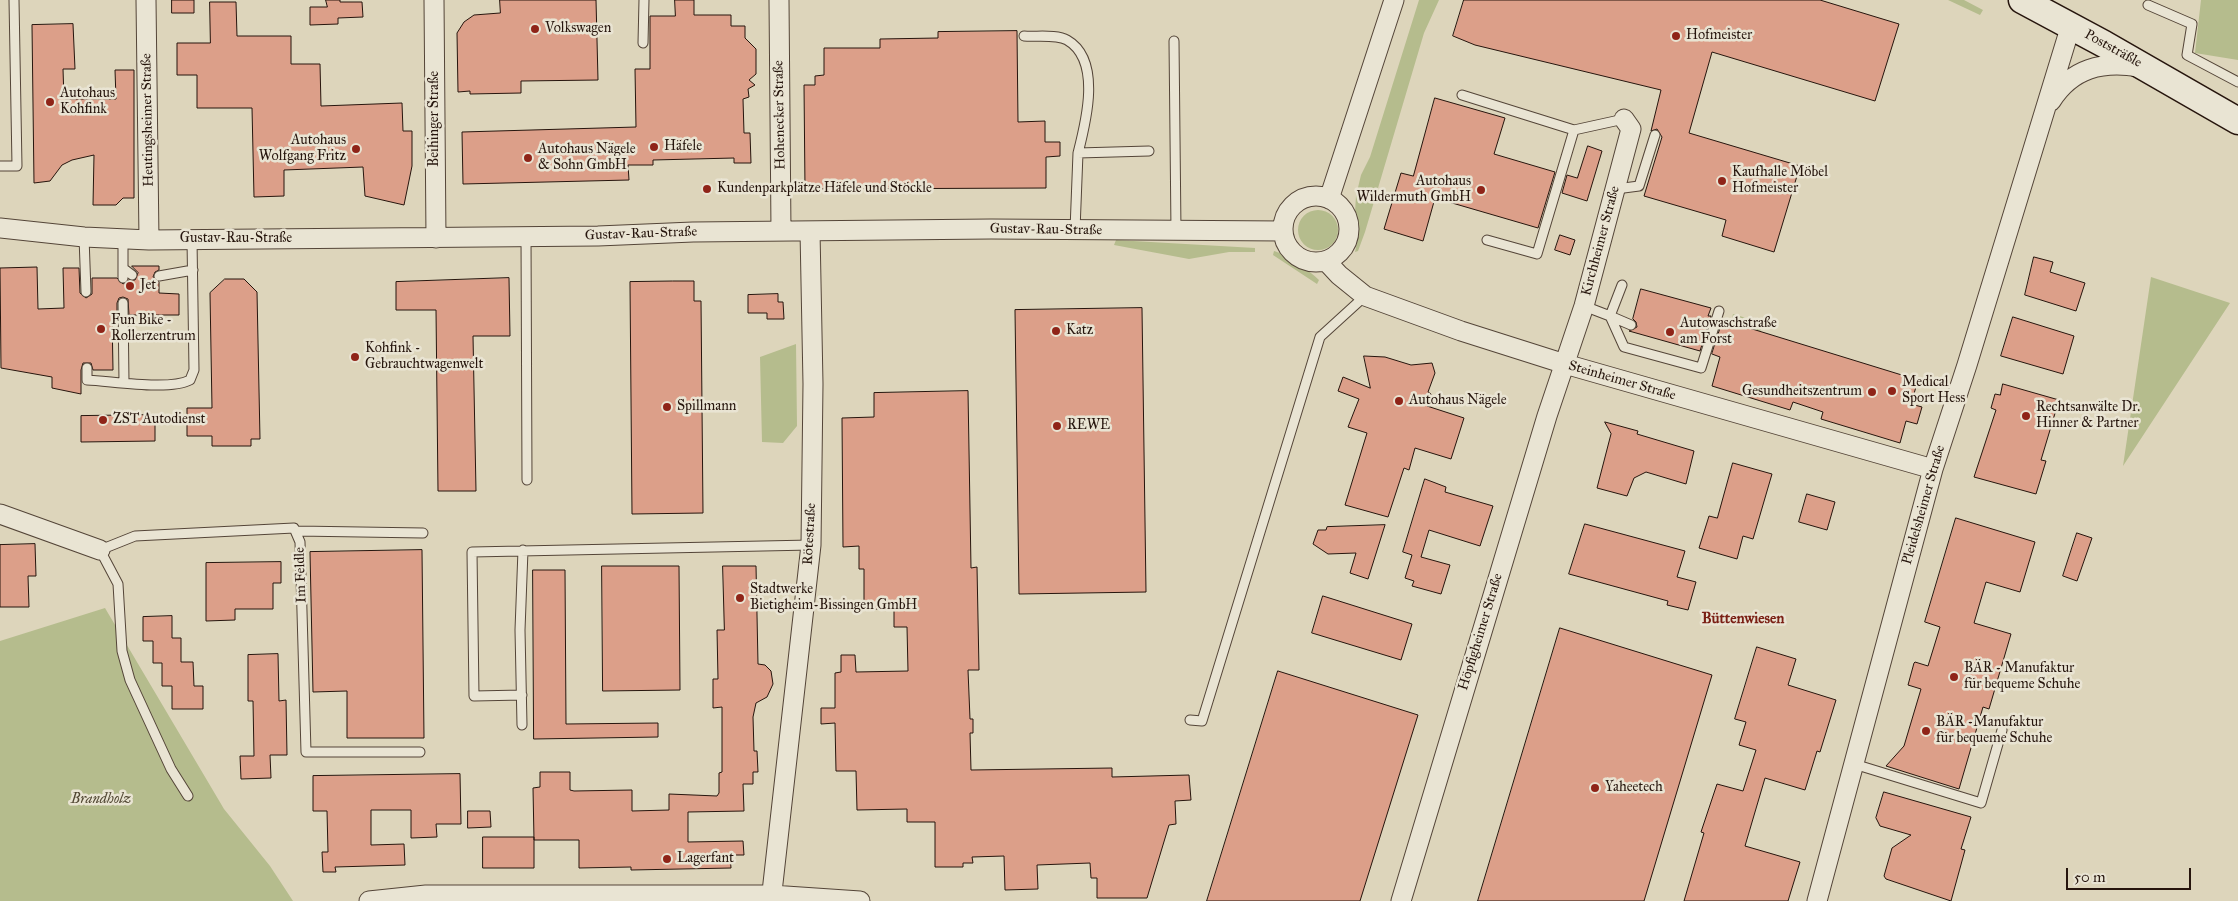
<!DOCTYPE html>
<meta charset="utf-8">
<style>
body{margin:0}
#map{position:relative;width:2238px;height:901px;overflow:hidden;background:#ddd5bb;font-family:"IM FELL Great Primer",serif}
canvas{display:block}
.scale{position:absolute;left:2066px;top:868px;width:125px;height:22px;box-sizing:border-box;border:2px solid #26150d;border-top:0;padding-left:6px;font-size:15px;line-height:18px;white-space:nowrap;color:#26150d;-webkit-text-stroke:4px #e9e4d3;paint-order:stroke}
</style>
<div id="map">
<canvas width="2238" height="901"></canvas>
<div class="scale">50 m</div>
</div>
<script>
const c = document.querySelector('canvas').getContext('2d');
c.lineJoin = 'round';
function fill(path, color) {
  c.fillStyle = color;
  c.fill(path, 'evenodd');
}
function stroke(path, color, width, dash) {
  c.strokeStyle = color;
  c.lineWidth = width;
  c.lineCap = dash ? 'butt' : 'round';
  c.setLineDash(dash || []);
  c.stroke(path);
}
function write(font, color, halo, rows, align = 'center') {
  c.font = font + ' "IM FELL Great Primer",serif';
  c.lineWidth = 5;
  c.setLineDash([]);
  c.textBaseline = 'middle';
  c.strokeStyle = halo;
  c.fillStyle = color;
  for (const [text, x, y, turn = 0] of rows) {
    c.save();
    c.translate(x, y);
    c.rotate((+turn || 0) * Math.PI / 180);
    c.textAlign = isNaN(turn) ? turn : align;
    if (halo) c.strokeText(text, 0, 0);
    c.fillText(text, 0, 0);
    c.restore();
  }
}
fill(new Path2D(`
 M1419 0H1439L1424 33 1365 232 1358 251 1355 252 1359 233 1355 212 1356 196 1361 175 1370 157Z
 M1948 0H1964L1983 10 1980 15Z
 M2201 0H2238V60L2195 53Z
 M1298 230a20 20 0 1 1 40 0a20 20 0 1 1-40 0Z
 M1116 240 1255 248V252H1229L1189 259 1114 245Z
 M1274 251C1286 254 1310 271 1319 280L1317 284 1273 255Z
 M2151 277 2230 303 2123 466Z
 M1733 314 1763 323 1760 332 1731 323Z
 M796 344 797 426 783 443 762 442 760 357Z
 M105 608 224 809 270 866 293 901H0V641Z`), '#b5bc8d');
const building = new Path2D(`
 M172 0H194V13H172Z
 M326 0H340V2H362L363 17 338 18V24L310 25V7H327Z
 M500 0H596L598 80 521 81V93L470 94V91L458 92 457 33 464 22 474 15 500 13Z
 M675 0H694V15H731V26H745V38L756 49V74L749 80 755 85 748 89 749 97 743 99 744 133H750L751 163H734V158L653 160V165H628L629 180 463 184 462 132 636 127 635 69H650V16H675Z
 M1464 0H1820L1899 24 1875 101 1712 52 1689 133 1800 166 1774 252 1722 236 1726 220 1644 196 1662 137 1657 129 1651 131 1661 90 1475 45 1453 36Z
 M210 2H236L237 36H291V64H320L321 106 402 103 403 131H412V166L404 205 365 196 363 167 284 170V196L254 197 252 108H197V75H177V43H210Z
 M73 24 75 69H63L64 99H116L115 70H134V198H123L116 205H93L94 155 72 160 62 165 50 181 34 183 32 25Z
 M1017 31 1018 122 1045 121V142H1060V156L1046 157V188L805 189 804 85H815V76L824 75V48H880V39L938 38V32Z
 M1435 98 1505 118 1494 154 1555 172 1538 228 1435 198 1423 241 1384 229 1401 173 1413 176Z
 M1588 146 1602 151 1587 201 1562 193 1567 175 1577 178Z
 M1560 235 1575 240 1570 255 1555 250Z
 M2034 257 2053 262 2050 272 2085 283 2076 311 2025 295Z
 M132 266H159V270L155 272 153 277 159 282V293L179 294V315H129L128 299 123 297 119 298 117 303V315H112L113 370H93L91 363H83L81 370V394L52 388V377L1 368 0 268 37 267 38 309 64 308 63 268H79L80 293 86 298 92 294V278H117L123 284 129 280H135L138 273Z
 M509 278 510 336H473L476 491H438L436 310H396V282Z
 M225 279H244L257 292 260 439H251V446H212V436H187V408H212L210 293Z
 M673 281H694V301H701L703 513 632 514 630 282Z
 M1641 289 1711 308 1708 316H1711L1700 351 1629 331 1637 327 1636 322 1633 319Z
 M778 294V302H783L784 319H767V313H748V295Z
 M1142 308 1146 592 1019 594 1015 310Z
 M2013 317 2074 336 2063 374 2001 356Z
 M1723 320 1918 380 1911 404 1922 407 1917 424 1906 421 1900 443 1821 419 1823 412 1793 402 1790 410 1712 386 1720 357 1712 354Z
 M1364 356 1385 357 1411 365 1432 363 1435 373 1428 392 1431 394 1427 406 1464 418 1451 459 1415 448 1409 470 1404 468 1388 517 1345 505 1367 433 1348 427 1359 399 1338 391 1343 377 1370 388Z
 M2003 384 2059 400 2041 460 2046 461 2036 494 1974 477 1996 410 1991 408 1995 394 2000 395Z
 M968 391 971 568 977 567 979 670H968L970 719H973V733H970L971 770 1112 768V777L1189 775 1191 800 1175 801 1176 824 1169 825 1147 898H1097V878H1091L1090 863 1037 865 1038 889 1005 890 1004 856 972 857 973 863H963V867H935V822H907V809L857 810 856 771H836L835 723 821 724V708H835V673L841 672V655H855L856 672 908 671 907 627H894V609H864V569H859V546L843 547 842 418 874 417V393Z
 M155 415V441L81 442V416Z
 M1605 422 1638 431 1637 434 1694 451 1686 484 1646 472 1634 478 1627 496 1597 488 1611 434Z
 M1733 463 1772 474 1753 539 1743 536 1737 559 1699 548 1709 516 1717 518Z
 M1425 479 1446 487 1445 492 1493 506 1480 546 1429 530 1421 557 1450 565 1441 594 1412 586 1414 581 1405 578 1412 555 1403 552Z
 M1807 494 1835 502 1827 530 1799 522Z
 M1956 518 2035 542 2020 592 1986 582 1974 623 2011 634 1989 709 1983 707 1959 789 1886 766 1904 746 1921 689 1908 685 1914 663 1915 662 1928 666 1940 627 1925 622Z
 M1585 524 1685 551 1677 577 1696 582 1688 610 1667 605 1668 601 1569 574Z
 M1385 525 1368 579 1350 573 1356 553 1328 554 1313 544 1318 530H1326L1327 527Z
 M2077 533 2092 538 2077 581 2063 576Z
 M35 544 36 576H28L29 607H0V545Z
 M422 550 424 738H347V691L313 692 310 552Z
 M281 562V583H273V609H235V620L206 621V563Z
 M602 566H679L680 690 603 691Z
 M723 566H756L758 664 765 665 771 671 773 684 767 697 756 703 753 717 754 751H757L758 772H753V784H743L744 811 688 812V842L743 841 744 855H730L731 868 631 870V867L579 868V840H534L533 788 540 787V772H570V790L574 791 632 790V811L669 810V794L717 796 719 793V773L722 772V707L713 708V679H718L717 630H724Z
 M533 570H565L566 724 658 723V737L534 739Z
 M1323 596 1412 624 1401 660 1312 633Z
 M172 616V638H181V662H193L194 686H203V709H172V686H162V663H153V641H143V617Z
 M1560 628 1712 675 1644 901H1478Z
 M1757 647 1796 659 1788 685 1836 700 1820 752 1817 751 1805 790 1765 778 1745 846 1800 862 1788 901H1684L1704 833 1701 832 1717 784 1743 791 1756 750 1739 745 1746 722 1735 719Z
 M278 654 279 701 286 700 287 755H270L271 778 241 779 240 756H254L253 701H248V655Z
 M1278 671 1418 715 1360 901H1207Z
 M460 774 461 824H436L437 837 411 838V810H371V845L404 844 405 865 335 867 336 872H323L322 852H328L327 811H313V776Z
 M1884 792 1971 817 1961 849 1965 850 1951 901 1886 879 1884 876 1892 848 1911 835 1880 826 1876 818Z
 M468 811H490L491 827 468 828Z
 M483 837H534V868H483Z`);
fill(building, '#dc9f89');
stroke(building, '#26150d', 1);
const service = new Path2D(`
 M2148 5 2192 24 2187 55 2238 82
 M1024 36C1036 37 1057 34 1067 40 1102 60 1086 122 1078 153
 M1174 41 1176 231
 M643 43 644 0
 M1462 95 1574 130 1537 254 1487 240
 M1574 130 1624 119
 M0 166H17L14 0
 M1616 189 1639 186 1655 135
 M1075 230 1078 153 1149 151
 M526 236 527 480
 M84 237 86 292
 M123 239V278
 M124 269 132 275
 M159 276 193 270
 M1622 285 1610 316 1631 325
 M123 303 124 382
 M1584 306 1610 316 1624 347 1701 368 1719 311
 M87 368V380C112 381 169 391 190 380L194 370 192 240
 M298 531 423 533
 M522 695 474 696 472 552 811 545
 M1190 720 1202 721 1320 337 1365 296
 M522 725 520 630 523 550
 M1854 764 1981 803 2002 730
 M188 796 171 769 130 680 122 651 118 584 100 550 135 536 294 528 300 542 306 752H420`);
const minor = new Path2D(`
 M146 0 149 240
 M434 0 436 238
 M779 0 781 231
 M2051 101C2072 68 2102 61 2139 67
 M1283 229a33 33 0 1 1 66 0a33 33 0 1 1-66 0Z
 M1329 199 1394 0
 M0 228 84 237 149 240 598 236 693 232 991 229 1283 231
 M1326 261 1339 275 1365 296 1461 331 1565 364 1933 469
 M0 514 100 550
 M369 901 426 895H771L860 901
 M771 901 811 545 813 384 810 231
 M1401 901 1547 416 1584 306 1631 129 1624 119
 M1817 901 1933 469 1967 365 2071 25`);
const secondary = new Path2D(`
 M2022 0 2104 44 2238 121`);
stroke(service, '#544538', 11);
stroke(minor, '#544538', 21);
stroke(secondary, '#26150d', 29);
stroke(service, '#e9e4d3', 9);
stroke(minor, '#e9e4d3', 19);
stroke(secondary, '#e9e4d3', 26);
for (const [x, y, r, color] of [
 [535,29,5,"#8f2418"],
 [1676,36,5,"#8f2418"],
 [50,102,5,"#8f2418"],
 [654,147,5,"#8f2418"],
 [356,149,5,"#8f2418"],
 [528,158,5,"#8f2418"],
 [1722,181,5,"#8f2418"],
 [707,189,5,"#8f2418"],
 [1481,190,5,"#8f2418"],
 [130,286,5,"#8f2418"],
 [101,329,5,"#8f2418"],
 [1056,331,5,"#8f2418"],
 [1670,332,5,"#8f2418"],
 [355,357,5,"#8f2418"],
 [1892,391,5,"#8f2418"],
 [1872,392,5,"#8f2418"],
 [1399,401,5,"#8f2418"],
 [667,407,5,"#8f2418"],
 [2026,416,5,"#8f2418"],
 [103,420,5,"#8f2418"],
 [1057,426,5,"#8f2418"],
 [740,598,5,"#8f2418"],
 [1954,677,5,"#8f2418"],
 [1926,731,5,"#8f2418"],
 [1595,788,5,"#8f2418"],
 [667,859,5,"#8f2418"]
]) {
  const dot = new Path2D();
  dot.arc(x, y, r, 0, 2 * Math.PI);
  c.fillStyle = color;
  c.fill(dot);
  stroke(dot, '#e9e4d3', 2);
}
write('14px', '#26150d', '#e9e4d3', [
 ["Volkswagen",545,29],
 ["Hofmeister",1686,36],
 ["Autohaus",60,94],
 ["Kohfink",60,110],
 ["Autohaus",346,141,"right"],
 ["Wolfgang Fritz",346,157,"right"],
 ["Häfele",664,147],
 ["Autohaus Nägele",538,150],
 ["& Sohn GmbH",538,166],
 ["Kaufhalle Möbel",1732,173],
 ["Hofmeister",1732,189],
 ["Autohaus",1471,182,"right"],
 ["Wildermuth GmbH",1471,198,"right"],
 ["Kundenparkplätze Häfele und Stöckle",717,189],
 ["Jet",140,286],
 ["Fun Bike -",111,321],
 ["Rollerzentrum",111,337],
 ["Autowaschstraße",1680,324],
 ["am Forst",1680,340],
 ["Katz",1066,331],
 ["Kohfink -",365,349],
 ["Gebrauchtwagenwelt",365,365],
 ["Medical",1902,383],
 ["Sport Hess",1902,399],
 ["Gesundheitszentrum",1862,392,"right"],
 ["Autohaus Nägele",1409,401],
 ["Spillmann",677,407],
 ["Rechtsanwälte Dr.",2036,408],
 ["Hinner & Partner",2036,424],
 ["ZST Autodienst",113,420],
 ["REWE",1067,426],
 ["Stadtwerke",750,590],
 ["Bietigheim-Bissingen GmbH",750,606],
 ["BÄR - Manufaktur",1964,669],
 ["für bequeme Schuhe",1964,685],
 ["BÄR -Manufaktur",1936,723],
 ["für bequeme Schuhe",1936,739],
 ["Yaheetech",1605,788],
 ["Lagerfant",677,859]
], 'left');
write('14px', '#26150d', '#e9e4d3', [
 ["Poststräßle",2113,49,29],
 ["Hohenecker Straße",780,115,-91],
 ["Beihinger Straße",435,119,-90],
 ["Heutingsheimer Straße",148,120,-91],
 ["Gustav-Rau-Straße",1046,230,1],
 ["Gustav-Rau-Straße",641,234,-2],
 ["Gustav-Rau-Straße",236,239],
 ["Kirchheimer Straße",1601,241,-75],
 ["Steinheimer Straße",1622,381,16],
 ["Pleidelsheimer Straße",1924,505,-74],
 ["Rötestraße",810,534,-87],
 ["Im Feldle",301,575,-92],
 ["Höpfigheimer Straße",1481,632,-73]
]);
write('italic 14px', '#514733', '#e9e4d3', [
 ["Brandholz",101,800]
]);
write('bold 15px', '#7a1f14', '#e9e4d3', [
 ["Büttenwiesen",1743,619]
]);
</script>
